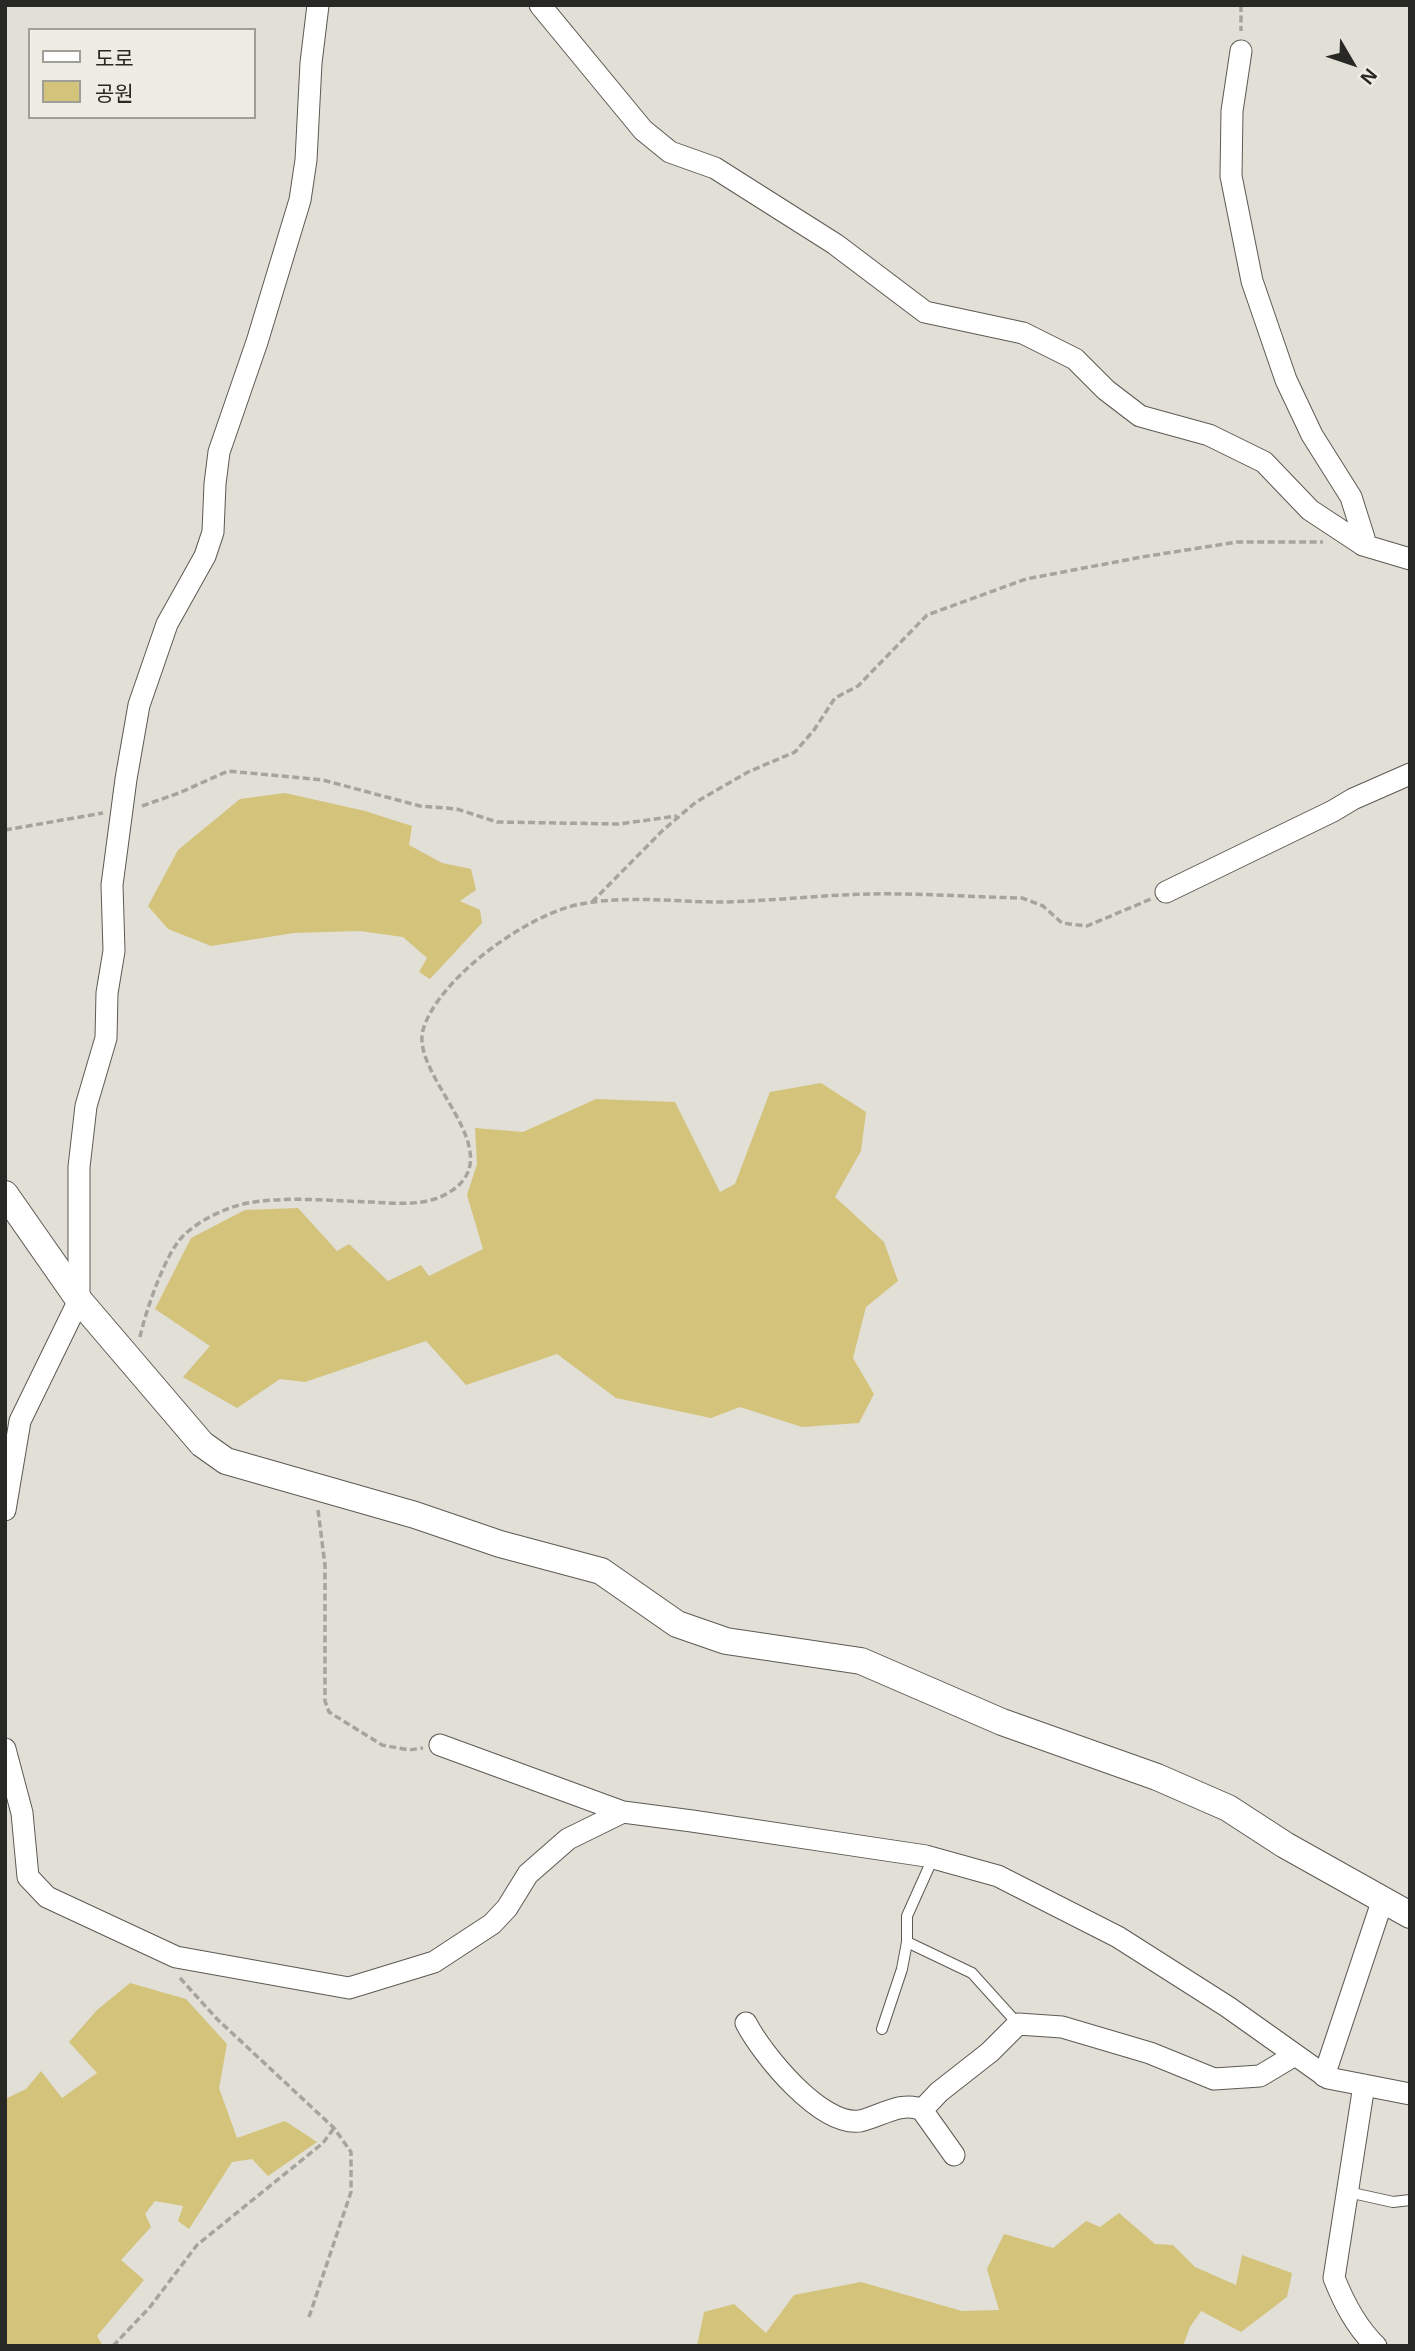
<!DOCTYPE html>
<meta charset="utf-8">
<style>
body{margin:0}
#map{position:relative;width:1415px;height:2351px;overflow:hidden;background:#e1dfd6;font-family:Helvetica,"Noto Sans KR",sans-serif}
canvas{display:block}
.frame{position:absolute;inset:0;border:7px solid #282824;pointer-events:none}
.legend{position:absolute;left:28px;top:28px;width:228px;height:91px;box-sizing:border-box;background:#eeece3;border:2px solid #9f9e97;margin:0;padding:9px 12px;list-style:none;font-size:21px;color:#282824}
.legend li{display:flex;align-items:center;gap:14px;height:35px}
.legend b{width:35px;border:2px solid #9f9e97}
.north{position:absolute;left:1317px;top:28px;width:70px;height:70px;-webkit-text-stroke:5px #eeece3;paint-order:stroke;rotate:129deg;font-size:19px;font-weight:700;line-height:28px;text-align:center;color:#282824}
.north::after{content:'';display:block;margin:auto;width:24px;height:32px;background:#282824;clip-path:polygon(50% 0,100% 100%,50% 72%,0 100%)}
</style>
<div id="map">
<canvas width="1415" height="2351"></canvas>
<div class="frame"></div>
<ul class="legend">
<li><b style="height:9px;background:#fff"></b>도로</li>
<li><b style="height:19px;background:#d3c37b"></b>공원</li>
</ul>
<div class="north">N</div>
</div>
<script>
const c = document.querySelector('canvas').getContext('2d');
c.lineJoin = 'round';
function fill(path, color) {
  c.fillStyle = color;
  c.fill(path, 'evenodd');
}
function stroke(path, color, width, dash) {
  c.strokeStyle = color;
  c.lineWidth = width;
  c.lineCap = dash ? 'butt' : 'round';
  c.setLineDash(dash || []);
  c.stroke(path);
}
fill(new Path2D(`
 M285 793 365 811 412 826 409 845 442 863 471 869 476 890 460 901 480 910 482 923 430 979 419 972 427 958 403 937 360 931 294 933 211 946 168 929 148 906 178 850 240 799Z
 M821 1083 866 1112 861 1151 835 1197 884 1242 898 1281 866 1307 853 1358 874 1394 859 1423 802 1427 740 1407 711 1418 616 1398 557 1354 466 1385 426 1341 305 1382 280 1379 237 1408 183 1377 210 1346 155 1309 191 1238 245 1210 298 1208 337 1251 349 1244 388 1281 421 1265 429 1276 483 1249 467 1195 477 1164 475 1128 523 1132 596 1099 675 1102 720 1192 735 1184 770 1092Z
 M130 1983 186 1999 227 2044 219 2088 237 2138 285 2121 317 2142 268 2176 252 2159 232 2162 189 2229 178 2221 183 2206 155 2201 145 2214 151 2227 121 2260 144 2280 97 2336 103 2346H5V2099L26 2089 41 2071 62 2098 97 2073 69 2042 97 2010Z
 M1119 2213 1155 2244 1173 2245 1195 2267 1236 2285 1242 2255 1292 2273 1287 2297 1241 2332 1201 2311 1190 2327 1183 2346H697L704 2312 734 2304 766 2333 794 2295 861 2282 962 2311 999 2310 987 2269 1004 2234 1053 2248 1086 2221 1100 2227Z`), '#d3c37b');
const service = new Path2D(`
 M907 1942 972 1973 1018 2024
 M882 2029 902 1969 907 1942V1916L933 1858
 M1348 2192 1393 2202 1410 2200`);
const minor = new Path2D(`
 M540 5 643 130 670 152 715 168 835 244 925 312 1023 333 1075 359 1106 390 1140 416 1209 435 1264 462 1310 510 1357 541 1363 545 1410 559
 M1241 51 1232 111 1231 176 1252 281 1286 380 1312 435 1351 497 1364 538 1363 545
 M1166 892 1333 811 1353 799 1410 774
 M5 1510 20 1421 79 1300V1167L86 1106 106 1038 107 993 114 951 112 885 126 779 139 705 167 624 205 556 213 532 215 484 219 452 257 342 300 200 306 160 311 63 318 5
 M440 1745 623 1812 692 1821 926 1856 998 1876 1118 1937 1228 2007 1328 2078 1410 2094
 M5 1749 22 1813 28 1877 47 1897 176 1957 349 1988 434 1962 492 1924 507 1908 528 1874 568 1839 623 1812
 M746 2023C762 2054 821 2127 860 2121 879 2117 903 2100 922 2110L954 2155
 M1324 2076 1383 1899
 M1364 2085 1334 2278C1344 2303 1356 2327 1376 2346
 M922 2110 939 2092 990 2052 1018 2024 1062 2027 1150 2053 1214 2079 1260 2076 1295 2055`);
const tertiary = new Path2D(`
 M5 1194 79 1300 202 1444 226 1461 415 1515 500 1544 601 1571 677 1624 726 1641 861 1661 1002 1722 1157 1777 1228 1808 1285 1845 1410 1915`);
stroke(service, '#5c5a52', 12);
stroke(minor, '#5c5a52', 23);
stroke(tertiary, '#5c5a52', 28);
stroke(new Path2D(`
 M1241 5V31
 M142 806 179 793 228 771 323 780 420 806 457 809 497 822 619 824 677 816
 M5 830 103 813
 M592 902 662 831 696 802 748 772 795 752 814 730 835 698 858 686 927 615 1026 579 1142 557 1237 542H1323
 M140 1337C145 1313 165 1254 183 1236 198 1221 226 1207 248 1203 287 1196 330 1201 370 1202 397 1203 424 1207 448 1193 515 1154 410 1077 423 1030 438 978 529 913 581 904 628 895 674 902 722 902 771 901 820 895 869 894 920 893 971 897 1022 898L1043 906 1062 923 1087 926 1151 899
 M318 1510 325 1565V1701L329 1712 382 1745 409 1750 423 1748
 M180 1978 217 2019 334 2128 351 2152V2192L309 2317
 M113 2346 150 2307 197 2245 323 2143 334 2128`), '#a6a59d', 3.5, [7, 3.5]);
stroke(service, '#fff', 10);
stroke(minor, '#fff', 21);
stroke(tertiary, '#fff', 26);
</script>
